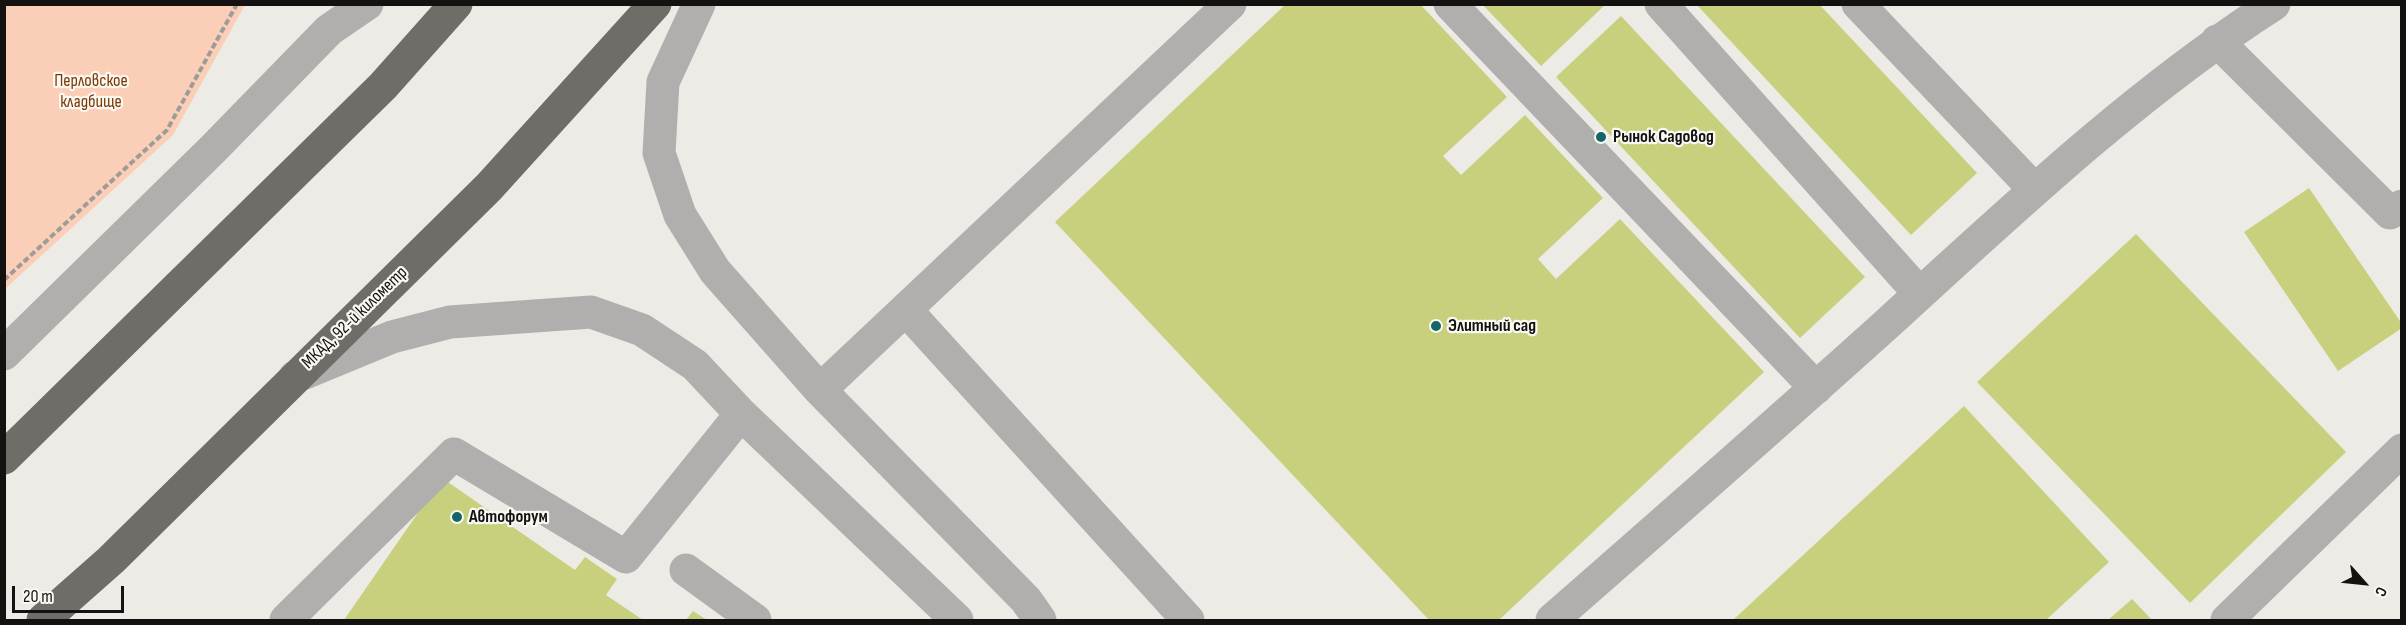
<!DOCTYPE html>
<meta charset="utf-8">
<style>
body{margin:0}
#map{position:relative;width:2406px;height:625px;overflow:hidden;background:#edebe5;font-family:"Sofia Sans Condensed",sans-serif}
canvas{display:block}
.frame{position:absolute;inset:0;border:6px solid #131210;pointer-events:none}
.north{position:absolute;left:2334px;top:553px;width:60px;height:60px;-webkit-text-stroke:4px #faf8f2;paint-order:stroke;rotate:117deg;font-size:16px;font-weight:700;line-height:24px;text-align:center;color:#131210}
.north::after{content:'';display:block;margin:auto;width:21px;height:27px;background:#131210;clip-path:polygon(50% 0,100% 100%,50% 72%,0 100%)}
.scale{position:absolute;left:12px;top:586px;width:112px;height:27px;box-sizing:border-box;border:3px solid #131210;border-top:0;padding-left:8px;font-size:18px;line-height:21px;white-space:nowrap;color:#131210;-webkit-text-stroke:4px #faf8f2;paint-order:stroke}
</style>
<div id="map">
<canvas width="2406" height="625"></canvas>
<div class="frame"></div>
<div class="north">С</div>
<div class="scale">20 m</div>
</div>
<script>
const c = document.querySelector('canvas').getContext('2d');
c.lineJoin = 'round';
function fill(path, color) {
  c.fillStyle = color;
  c.fill(path, 'evenodd');
}
function stroke(path, color, width, dash) {
  c.strokeStyle = color;
  c.lineWidth = width;
  c.lineCap = dash ? 'butt' : 'round';
  c.setLineDash(dash || []);
  c.stroke(path);
}
function write(font, color, halo, rows, align = 'center') {
  c.font = font + ' "Sofia Sans Condensed",sans-serif';
  c.lineWidth = 4.5;
  c.setLineDash([]);
  c.textBaseline = 'middle';
  c.strokeStyle = halo;
  c.fillStyle = color;
  for (const [text, x, y, turn = 0] of rows) {
    c.save();
    c.translate(x, y);
    c.rotate((+turn || 0) * Math.PI / 180);
    c.textAlign = isNaN(turn) ? turn : align;
    if (halo) c.strokeText(text, 0, 0);
    c.fillText(text, 0, 0);
    c.restore();
  }
}
fill(new Path2D(`
 M5 4 245 5 173 135 5 289Z`), '#fbcfb7');
fill(new Path2D(`
 M1286 4H1420L1507 97 1443 156 1461 175 1525 115 1603 198 1538 259 1556 279 1620 219 1764 372 1499 620H1429L1055 222Z
 M1482 4H1606L1541 66Z
 M1696 4H1819L1977 173 1911 235Z
 M1621 16 1865 277 1800 338 1556 77Z
 M2309 188 2402 324V328L2338 371 2244 232Z
 M2136 234 2346 452 2190 603 1977 382Z
 M1964 406 2109 562 2046 620H1733Z
 M442 478 575 570 585 557 617 579 606 595 643 620H344Z
 M2132 599 2152 620H2108Z
 M693 611 707 620H686Z`), '#c8d07e');
stroke(new Path2D(`
 M4 280 167 130 237 4`), '#9e9c98', 4, [6, 3]);
stroke(new Path2D(`
 M699 4 663 82 659 153 680 215 715 271 820 390 1026 600 1040 620
 M1450 4 1816 388
 M1661 4 1920 294
 M1858 4 2034 189
 M2217 41 2390 213 2402 206
 M906 310 1188 620
 M4 354 213 149 329 30 367 4
 M295 377 392 337 450 322 591 312 642 330 695 365 741 414 957 620
 M820 390 1230 4
 M686 570 755 620
 M286 620 454 454 626 557 741 414
 M1552 620C1664 522 1777 423 1888 323 2011 211 2134 94 2274 4
 M2227 620 2402 450`), '#b1afad', 33);
stroke(new Path2D(`
 M4 458 383 86 456 4
 M43 620 111 560 489 187 655 4`), '#706c67', 33);
for (const [x, y, r, color] of [
 [1601,137,6,"#166567"],
 [1436,326,6,"#166567"],
 [457,517,6,"#166567"]
]) {
  const dot = new Path2D();
  dot.arc(x, y, r, 0, 2 * Math.PI);
  c.fillStyle = color;
  c.fill(dot);
  stroke(dot, '#faf8f2', 2);
}
write('18px', '#7c3906', '#faf8f2', [
 ["Перловское",91,81],
 ["кладбище",91,102]
]);
write('bold 18px', '#131210', '#faf8f2', [
 ["Рынок Садовод",1613,137],
 ["Элитный сад",1448,326],
 ["Автофорум",469,517]
], 'left');
write('18px', '#131210', '#faf8f2', [
 ["МКАД, 92-й километр",355,318,-44]
]);
</script>
